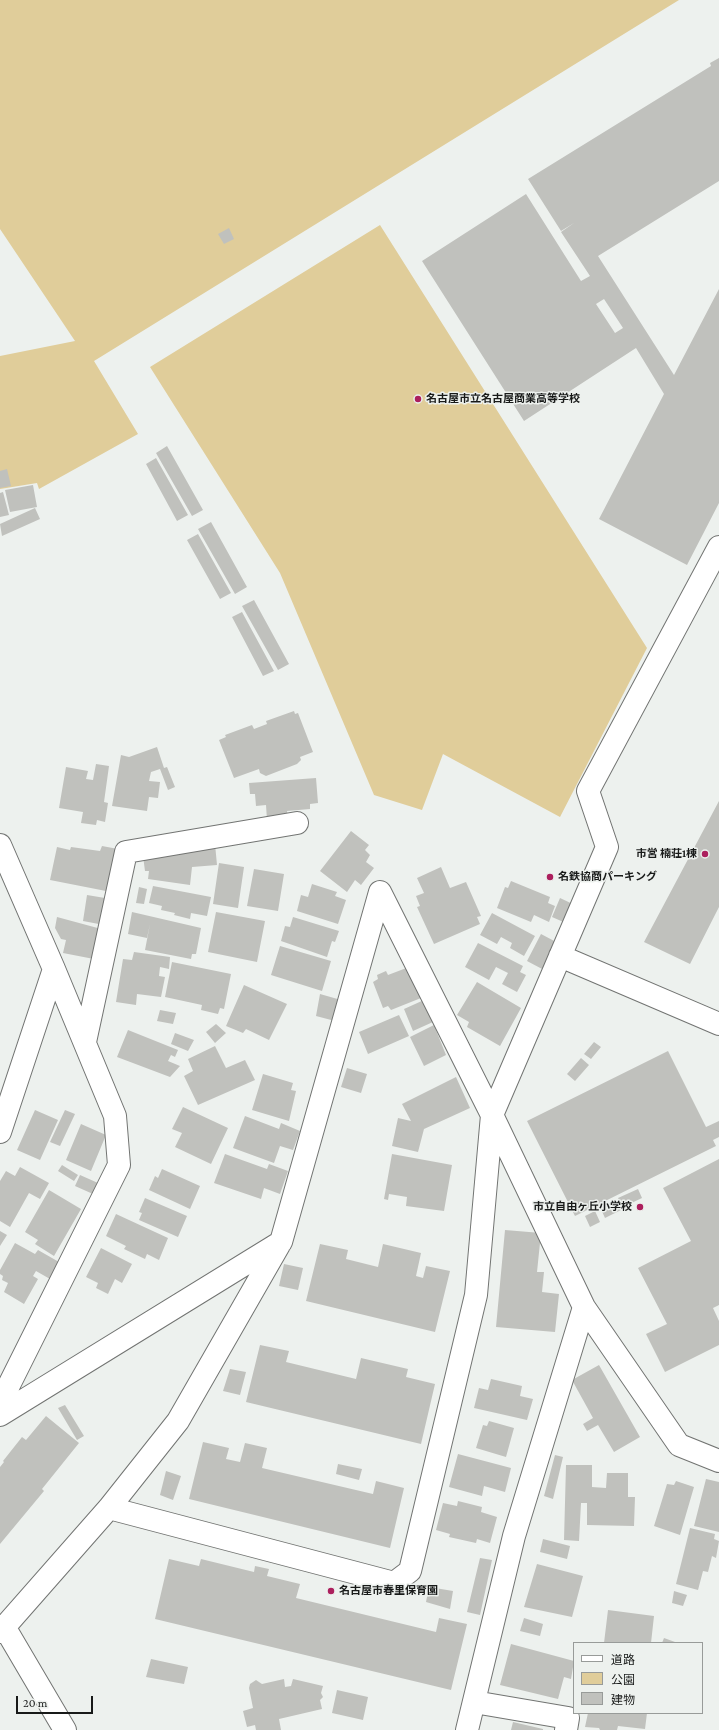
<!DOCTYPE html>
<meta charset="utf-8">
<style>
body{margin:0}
#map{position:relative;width:719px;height:1730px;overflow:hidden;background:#edf1ee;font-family:"Crimson Pro","Noto Sans JP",serif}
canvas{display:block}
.legend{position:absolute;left:573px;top:1642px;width:130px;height:72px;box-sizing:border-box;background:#edf1ee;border:1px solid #989b99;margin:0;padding:5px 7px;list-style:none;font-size:12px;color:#181a19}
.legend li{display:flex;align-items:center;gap:8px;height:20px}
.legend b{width:20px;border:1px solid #989b99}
.scale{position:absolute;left:16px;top:1696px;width:77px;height:18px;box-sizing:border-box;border:2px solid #181a19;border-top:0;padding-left:5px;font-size:12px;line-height:14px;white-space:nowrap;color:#181a19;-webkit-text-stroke:3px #edf1ee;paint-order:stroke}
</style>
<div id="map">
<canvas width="719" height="1730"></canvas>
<ul class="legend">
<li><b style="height:5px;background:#fff"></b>道路</li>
<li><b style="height:11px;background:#e0cd9a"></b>公園</li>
<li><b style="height:11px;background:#c0c1bd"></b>建物</li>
</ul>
<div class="scale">20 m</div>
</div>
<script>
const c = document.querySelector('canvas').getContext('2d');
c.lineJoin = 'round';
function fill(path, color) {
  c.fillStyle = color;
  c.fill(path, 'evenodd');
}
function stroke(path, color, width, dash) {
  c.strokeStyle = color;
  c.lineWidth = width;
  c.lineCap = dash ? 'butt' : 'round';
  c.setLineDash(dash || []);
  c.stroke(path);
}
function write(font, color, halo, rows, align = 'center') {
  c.font = font + ' "Crimson Pro","Noto Sans JP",serif';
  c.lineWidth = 3;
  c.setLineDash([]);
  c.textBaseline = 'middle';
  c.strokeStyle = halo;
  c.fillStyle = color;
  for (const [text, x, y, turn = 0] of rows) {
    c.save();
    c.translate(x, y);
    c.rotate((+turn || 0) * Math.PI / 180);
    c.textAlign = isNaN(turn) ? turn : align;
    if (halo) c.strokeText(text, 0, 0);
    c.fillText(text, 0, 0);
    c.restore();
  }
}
fill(new Path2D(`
 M0 0H679L94 361 138 434 39 489 37 483 0 489V356L75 341 0 229Z
 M380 225 647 648 560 817 443 754 422 810 374 795 280 573 150 367Z`), '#e0cd9a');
fill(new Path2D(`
 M719 58V181L598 256 674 375 719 289V503L687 565 599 519 664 394 636 348 524 421 422 261 526 194 581 281 590 276 561 232 574 223 561 231 528 179 711 66 710 63ZM604 299 623 328 615 333 596 304Z
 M229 228 234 239 224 244 218 234Z
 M167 446 203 510 192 516 156 453Z
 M156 458 188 515 177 521 146 464Z
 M7 469 11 486 0 488V471Z
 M33 485 37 507 10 512 5 490Z
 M3 492 9 515 0 517V493Z
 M35 508 40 519 2 536 0 524Z
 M211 522 247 587 235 594 198 529Z
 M198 534 231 593 220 599 187 540Z
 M254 600 289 664 278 670 242 606Z
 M242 612 274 671 263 676 232 617Z
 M294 711 295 714 298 713 313 752 300 757 301 760 297 764 266 776 260 773 259 769 234 778 219 740 226 737 225 735 252 725 254 729 267 724 266 721Z
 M157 747 164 768 167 767 175 787 168 790 160 769 151 772 149 781 160 782 158 798 149 797 147 811 112 806 121 755 129 757Z
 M96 764 109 766 104 802 108 803 105 822 97 820 96 825 81 823 83 812 59 808 66 767 88 771 86 779 93 780Z
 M316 778 318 803 310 804V809L287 811 288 818 267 820 266 805 256 806 255 794H250L249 783Z
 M719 801V907L690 964 644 942Z
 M351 831 369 845 365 850 370 855 366 862 374 868 361 885 355 880 347 892 320 871Z
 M215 844 217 865 192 867 190 885 148 879 149 871H145L143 856Z
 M102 846 118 849 111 886 107 885 106 891 50 880 57 847 70 850 71 847 100 851Z
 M219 863 244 867 238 908 213 904Z
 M441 867 450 888 466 882 481 916 477 917 480 924 434 944 417 907 420 906 416 896 424 893 417 878Z
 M254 869 284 874 278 911 247 906Z
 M511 881 550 897 548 903 555 906 549 922 534 915 531 922 497 908 505 887 508 888Z
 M312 884 337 892 335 896 346 900 338 924 297 911 301 895 308 897Z
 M153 886 211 897 207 916 191 913 190 919 174 915 175 913 161 910 162 906 149 903Z
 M139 887 147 889 144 904 136 903Z
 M87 895 111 899 104 925 83 921Z
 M560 898 577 906 568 924 552 917Z
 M132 912 201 928 196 954H192L191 959 145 950 150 924 147 938 128 934Z
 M216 912 265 921 257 962 208 952Z
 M492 913 535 936 524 956 510 948 512 943 501 937 497 944 480 935Z
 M57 917 105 930 99 960 63 953 66 940 61 939 55 928Z
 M293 917 339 931 335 942 332 941 327 957 281 941 285 926 290 927Z
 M541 934 558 943 544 970 527 961Z
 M478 943 523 966 520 972 526 975 517 992 502 984 508 973 496 967 489 980 465 967Z
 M280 946 331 961 322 991 271 975Z
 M134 952 170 957 169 969 160 967 159 976 165 977 161 997 137 994 136 1005 116 1002 123 959 132 960Z
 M172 962 231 974 224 1009 220 1008 218 1014 201 1010 202 1005 165 997Z
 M409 967 421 998 391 1010 388 1006 383 1008 373 982 378 979 377 975 386 971 388 975Z
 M477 982 521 1008 500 1046 467 1027 469 1022 457 1015Z
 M244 985 287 1004 269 1040 246 1029 243 1033 226 1026Z
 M320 994 341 1000 335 1021 316 1016Z
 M424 1000 433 1022 413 1031 404 1009Z
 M160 1010 176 1013 173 1024 157 1021Z
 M399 1015 409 1036 368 1054 359 1032Z
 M216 1024 226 1033 215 1043 206 1032Z
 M434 1025 446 1055 424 1066 410 1037Z
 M128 1030 178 1050 175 1057 171 1055 168 1061 180 1066 170 1077 117 1057Z
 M175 1033 194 1040 188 1051 171 1044Z
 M594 1042 601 1047 591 1059 584 1054Z
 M215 1046 226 1068 245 1060 255 1080 198 1105 184 1076 193 1071 188 1059Z
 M668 1051 706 1127 719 1121V1137L713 1140 716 1146 575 1216 527 1121Z
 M581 1058 589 1065 575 1081 567 1074Z
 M347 1068 367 1074 361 1093 341 1087Z
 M263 1074 293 1083 291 1090 296 1091 289 1121 252 1110Z
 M456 1077 470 1108 424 1129 418 1152 392 1146 398 1118 411 1121 402 1104Z
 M183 1107 228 1128 211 1164 175 1147 182 1133 172 1129Z
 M35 1110 58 1120 40 1160 17 1150Z
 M65 1110 75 1114 60 1146 50 1142Z
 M245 1116 279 1129 281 1123 300 1131 293 1150 280 1146 274 1163 233 1148Z
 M81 1124 106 1135 91 1171 66 1160Z
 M225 1154 267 1169 269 1164 288 1171 280 1194 264 1188 261 1199 214 1183Z
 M392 1154 452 1165 444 1211 406 1206 407 1197 389 1194 388 1200 384 1199Z
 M719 1159V1305L713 1308 719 1321V1345L665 1372 646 1334 667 1324 638 1268 691 1241 663 1188Z
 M62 1165 78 1175 74 1181 58 1171Z
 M20 1167 49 1183 40 1199 29 1193 10 1227 0 1221V1181L6 1171 15 1176Z
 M162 1169 200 1186 190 1209 149 1190 155 1176 158 1178Z
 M80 1175 98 1183 93 1194 75 1186Z
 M638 1189 642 1198 623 1207 618 1198Z
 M49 1190 81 1209 54 1256 35 1244 38 1240 25 1232Z
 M145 1198 187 1216 178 1237 139 1220 142 1213 139 1212Z
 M616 1200 621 1210 605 1218 600 1207Z
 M595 1211 600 1222 590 1227 585 1216Z
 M116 1214 168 1238 159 1260 147 1254 145 1259 124 1249 126 1246 106 1236Z
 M505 1230 541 1233 537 1272H544L542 1292 559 1294 555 1332 496 1327Z
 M0 1231 7 1235 0 1246Z
 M15 1243 35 1254 38 1250 59 1262 50 1279 36 1271 33 1276 38 1279 24 1304 4 1292 8 1283 2 1280 3 1276 0 1274V1270Z
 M320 1244 348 1250 346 1259 378 1267 383 1244 421 1253 416 1276 423 1278 426 1266 450 1271 435 1332 306 1301Z
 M101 1248 132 1264 122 1283 115 1279 108 1294 96 1288 98 1283 86 1277Z
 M284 1264 303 1268 298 1290 279 1286Z
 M260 1345 289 1351 286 1362 356 1379 361 1358 408 1369 406 1377 435 1384 421 1444 246 1402Z
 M599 1365 640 1437 614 1452 598 1425 587 1431 583 1424 593 1418 572 1380Z
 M230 1369 246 1372 240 1395 223 1391Z
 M491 1379 522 1386 520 1396 533 1399 527 1420 474 1408 479 1388 488 1390Z
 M65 1405 84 1436 77 1440 58 1408Z
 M46 1416 79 1443 42 1489 44 1491 0 1544V1467L4 1462 3 1461 22 1437 26 1440Z
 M489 1421 514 1428 506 1457 476 1448 483 1425 487 1426Z
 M203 1442 229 1448 226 1459 240 1462 245 1443 267 1448 262 1468 373 1494 376 1481 404 1488 390 1548 189 1499Z
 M458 1454 511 1468 505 1492 484 1486 482 1496 449 1487Z
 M555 1455 563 1457 553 1499 544 1496Z
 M338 1464 362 1469 359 1480 336 1474Z
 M566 1465H592V1487L606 1488 607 1473H628V1497H635L634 1526 587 1525V1503H581L579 1541 564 1540Z
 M166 1471 181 1476 173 1500 160 1495Z
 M706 1479 719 1482V1532L694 1526Z
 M676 1481 694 1487 680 1535 654 1526 667 1484 674 1485Z
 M458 1501 482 1507 481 1512 497 1517 490 1543 477 1539 476 1543 449 1537 450 1534 436 1530 443 1503 457 1506Z
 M690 1528 715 1534 714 1539 719 1541 716 1558 712 1556 708 1572 703 1571 698 1590 676 1584Z
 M543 1539 570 1546 567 1559 540 1552Z
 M480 1558 492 1560 480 1615 467 1612Z
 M169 1559 199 1566 201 1559 254 1572 255 1566 269 1569 267 1576 300 1584 296 1598 436 1632 439 1618 467 1624 451 1690 155 1619Z
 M537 1564 583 1576 572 1617 524 1607Z
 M429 1587 453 1591 450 1609 426 1602Z
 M674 1591 687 1595 683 1606 672 1603Z
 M608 1610 654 1616 651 1643H604Z
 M524 1618 543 1624 540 1636 520 1631Z
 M664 1638 675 1642V1643H662Z
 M511 1644 574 1661 571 1679 564 1677 558 1699 500 1685Z
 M151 1659 188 1667 184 1684 146 1677Z
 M284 1679 285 1687 291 1686 293 1679 323 1686 321 1693 323 1697 320 1700 322 1709 279 1719 281 1730H256L255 1725 247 1727 243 1711 253 1708 249 1688 250 1684 256 1680 262 1684Z
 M337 1690 368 1697 363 1720 332 1713Z
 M588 1713H647L645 1729 618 1726 617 1730H600L599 1728 585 1727Z
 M513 1722 543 1729V1730H511Z`), '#c0c1bd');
const street = new Path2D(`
 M0 845 54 969 0 1132
 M560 956 719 1024
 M85 1042 126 852 297 823
 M0 1403 119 1165 115 1116 54 969
 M0 1415 281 1242 380 892 492 1115 584 1307 679 1445 719 1461
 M109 1508 394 1583 410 1571 476 1295 492 1115 607 847 588 791 719 547
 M5 1628 65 1730
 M0 1632 109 1508 178 1421 279 1245
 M474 1702 568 1718 566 1730
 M467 1730 514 1536 584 1307`);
stroke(street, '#727472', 24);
stroke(street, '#fff', 22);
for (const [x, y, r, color] of [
 [418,399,4,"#ac1f5d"],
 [705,854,4,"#ac1f5d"],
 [550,877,4,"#ac1f5d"],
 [640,1207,4,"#ac1f5d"],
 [331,1591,4,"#ac1f5d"]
]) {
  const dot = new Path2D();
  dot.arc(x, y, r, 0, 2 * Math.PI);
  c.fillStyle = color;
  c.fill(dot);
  stroke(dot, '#edf1ee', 1.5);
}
write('bold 11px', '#181a19', '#edf1ee', [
 ["名古屋市立名古屋商業高等学校",426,399],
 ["市営 楠荘1棟",697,854,"right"],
 ["名鉄協商パーキング",558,877],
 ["市立自由ヶ丘小学校",632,1207,"right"],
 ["名古屋市春里保育園",339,1591]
], 'left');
</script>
